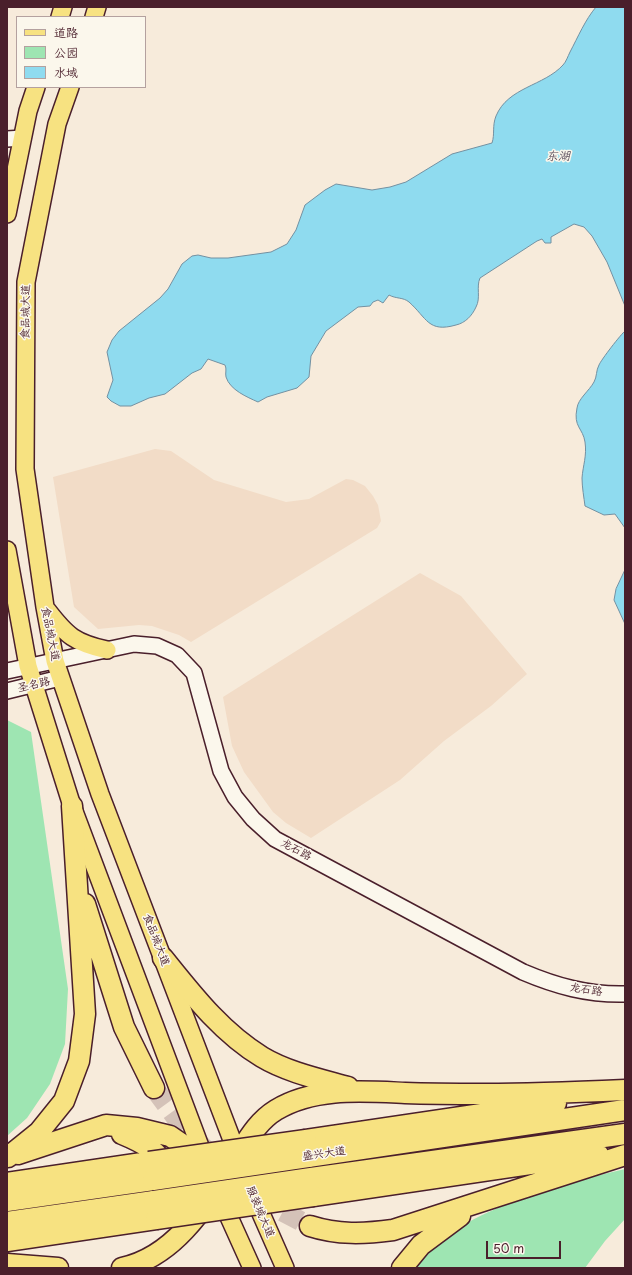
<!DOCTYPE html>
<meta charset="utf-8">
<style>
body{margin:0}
#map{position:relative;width:632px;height:1275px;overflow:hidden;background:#f7ebdb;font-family:"Playpen Sans","LXGW WenKai TC",sans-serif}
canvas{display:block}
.frame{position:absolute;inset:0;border:8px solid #4a1f2b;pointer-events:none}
.legend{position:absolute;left:16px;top:16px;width:130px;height:72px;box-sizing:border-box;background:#fbf7ec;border:1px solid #b4a19f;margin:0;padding:5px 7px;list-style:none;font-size:12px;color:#4a1f2b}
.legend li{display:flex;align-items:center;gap:8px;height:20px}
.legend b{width:20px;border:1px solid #b4a19f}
.scale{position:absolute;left:486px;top:1241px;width:75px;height:18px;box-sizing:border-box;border:2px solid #4a1f2b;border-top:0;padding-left:5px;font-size:12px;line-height:14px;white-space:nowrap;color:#4a1f2b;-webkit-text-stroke:3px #fbf7ec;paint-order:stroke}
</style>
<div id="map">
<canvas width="632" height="1275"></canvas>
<div class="frame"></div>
<ul class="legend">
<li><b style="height:5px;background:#f7e281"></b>道路</li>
<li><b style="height:11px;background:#9ee5b2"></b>公园</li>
<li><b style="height:11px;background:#8fdbef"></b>水域</li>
</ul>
<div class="scale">50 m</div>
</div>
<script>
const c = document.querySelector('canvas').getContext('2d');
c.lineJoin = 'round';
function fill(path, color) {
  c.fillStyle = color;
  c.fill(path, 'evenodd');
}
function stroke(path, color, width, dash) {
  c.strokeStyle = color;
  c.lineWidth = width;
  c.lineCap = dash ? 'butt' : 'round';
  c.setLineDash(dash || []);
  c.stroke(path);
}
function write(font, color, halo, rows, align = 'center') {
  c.font = font + ' "Playpen Sans","LXGW WenKai TC",sans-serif';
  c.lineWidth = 3;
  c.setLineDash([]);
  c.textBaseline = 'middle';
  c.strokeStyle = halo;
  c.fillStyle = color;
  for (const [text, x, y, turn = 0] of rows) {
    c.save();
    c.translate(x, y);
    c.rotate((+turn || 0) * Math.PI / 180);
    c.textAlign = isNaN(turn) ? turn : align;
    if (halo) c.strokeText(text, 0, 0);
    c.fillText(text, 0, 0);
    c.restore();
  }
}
fill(new Path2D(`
 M155 449 171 451 214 480 286 502 309 499 346 479 353 480 365 486 373 496 378 505 381 521 377 528 191 642 179 635 152 626 139 625 98 629 74 607 53 477Z
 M420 573 461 596 527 674 491 706 444 741 400 780 311 838 286 823 273 812 244 772 232 746 223 697Z`), '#f2dcc7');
fill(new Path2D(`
 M7 720 31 732 68 989 65 1044 50 1084 27 1118 7 1136Z
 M625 1169V1219L605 1241 585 1268H415C453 1211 561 1184 625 1169Z`), '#9ee5b2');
const water = new Path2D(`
 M596 7H625V306L607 262 592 236 584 227 574 224 551 237V243H545L542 239 537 241 480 278C476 287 481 298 476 307 472 316 465 323 456 325 428 333 427 318 409 302 403 297 396 299 389 295L383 303 378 300 373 302 370 306 358 307 326 331 311 356 309 377 297 388 267 397 258 402C247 397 230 390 226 377 225 373 227 369 225 365L208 359 201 369 192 373 165 394 149 398 131 406H120L111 401 107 397 113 380 107 352 112 340 119 331 160 298 168 289 182 264 192 256 198 255 211 258H228L271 252 287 244 296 230 305 205 325 190 336 184 372 190 390 187 406 182 452 154 492 143C495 134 492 126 496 116 508 87 544 86 563 65 566 62 568 56 570 52 578 37 585 20 596 7Z
 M625 331V528L615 514 604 515 585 506C584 498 582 487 582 478 583 465 587 456 585 442 583 428 573 427 577 408 578 399 589 391 594 382 597 377 596 370 599 365 601 360 621 334 625 331Z
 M625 570V624L614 600 616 589Z`);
fill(water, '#8fdbef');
stroke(water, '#7390a1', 1);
stroke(new Path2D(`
 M154 1088 185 1130 224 1167 272 1206 310 1226`), '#d4c2b8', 20, [20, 10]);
const secondary = new Path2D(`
 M7 139 23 138
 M7 671 134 644 157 646 177 655 194 673 221 771 235 797 253 819 275 839 523 972C556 986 588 995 625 994
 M7 691 60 678`);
const primary = new Path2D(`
 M60 17 63 7
 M94 17 97 7
 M70 87 57 124 26 282 25 469 45 607 55 661 100 794 240 1161
 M7 214 28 111 36 87
 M7 550 28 666 72 806 207 1165
 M47 610C67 636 75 643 107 650
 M252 1193 285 1268
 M220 1197 252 1268`);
const highway = new Path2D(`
 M85 904 124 1027 154 1088
 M163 958C192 994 221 1032 262 1057 287 1072 319 1079 348 1087
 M122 1134C146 1144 157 1150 171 1173
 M306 1140 556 1103
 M18 1154 106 1125 137 1128 170 1136 208 1162
 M8 1157 39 1132 64 1101 79 1061 85 1014 72 806
 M308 1157 625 1110
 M311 1178 625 1134
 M7 1183 149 1162
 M313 1196 598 1154
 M7 1201 153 1180
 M7 1222 154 1201
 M310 1226C338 1235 364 1234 393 1230L625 1155
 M7 1241 156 1219
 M7 1264 58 1268
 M122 1268C178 1256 208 1201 237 1156 248 1139 258 1121 276 1110 314 1087 362 1091 405 1093 432 1094 459 1094 486 1094 533 1094 579 1092 625 1090
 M402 1268 421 1245 460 1216`);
stroke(secondary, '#4a1f2b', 18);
stroke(primary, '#4a1f2b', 20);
stroke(highway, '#4a1f2b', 23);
stroke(secondary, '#fbf7ec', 15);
stroke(primary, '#f7e281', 17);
stroke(highway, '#f7e281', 20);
const highwayBridge = new Path2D(`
 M149 1162 306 1140
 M153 1180 308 1157
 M154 1201 311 1178
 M156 1219 313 1196`);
stroke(highwayBridge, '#4a1f2b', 23, []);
stroke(highwayBridge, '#f7e281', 20);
write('11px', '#4a1f2b', '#fbf7ec', [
 ["食品城大道",26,312,-89],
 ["食品城大道",50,634,79],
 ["圣名路",34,685,-13],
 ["龙石路",296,850,28],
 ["食品城大道",156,940,69],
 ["龙石路",586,990,9],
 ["盛兴大道",324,1154,-8],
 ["服装城大道",260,1212,67]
]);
write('italic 12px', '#5b4e5c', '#fbf7ec', [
 ["东湖",558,157]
]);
</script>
